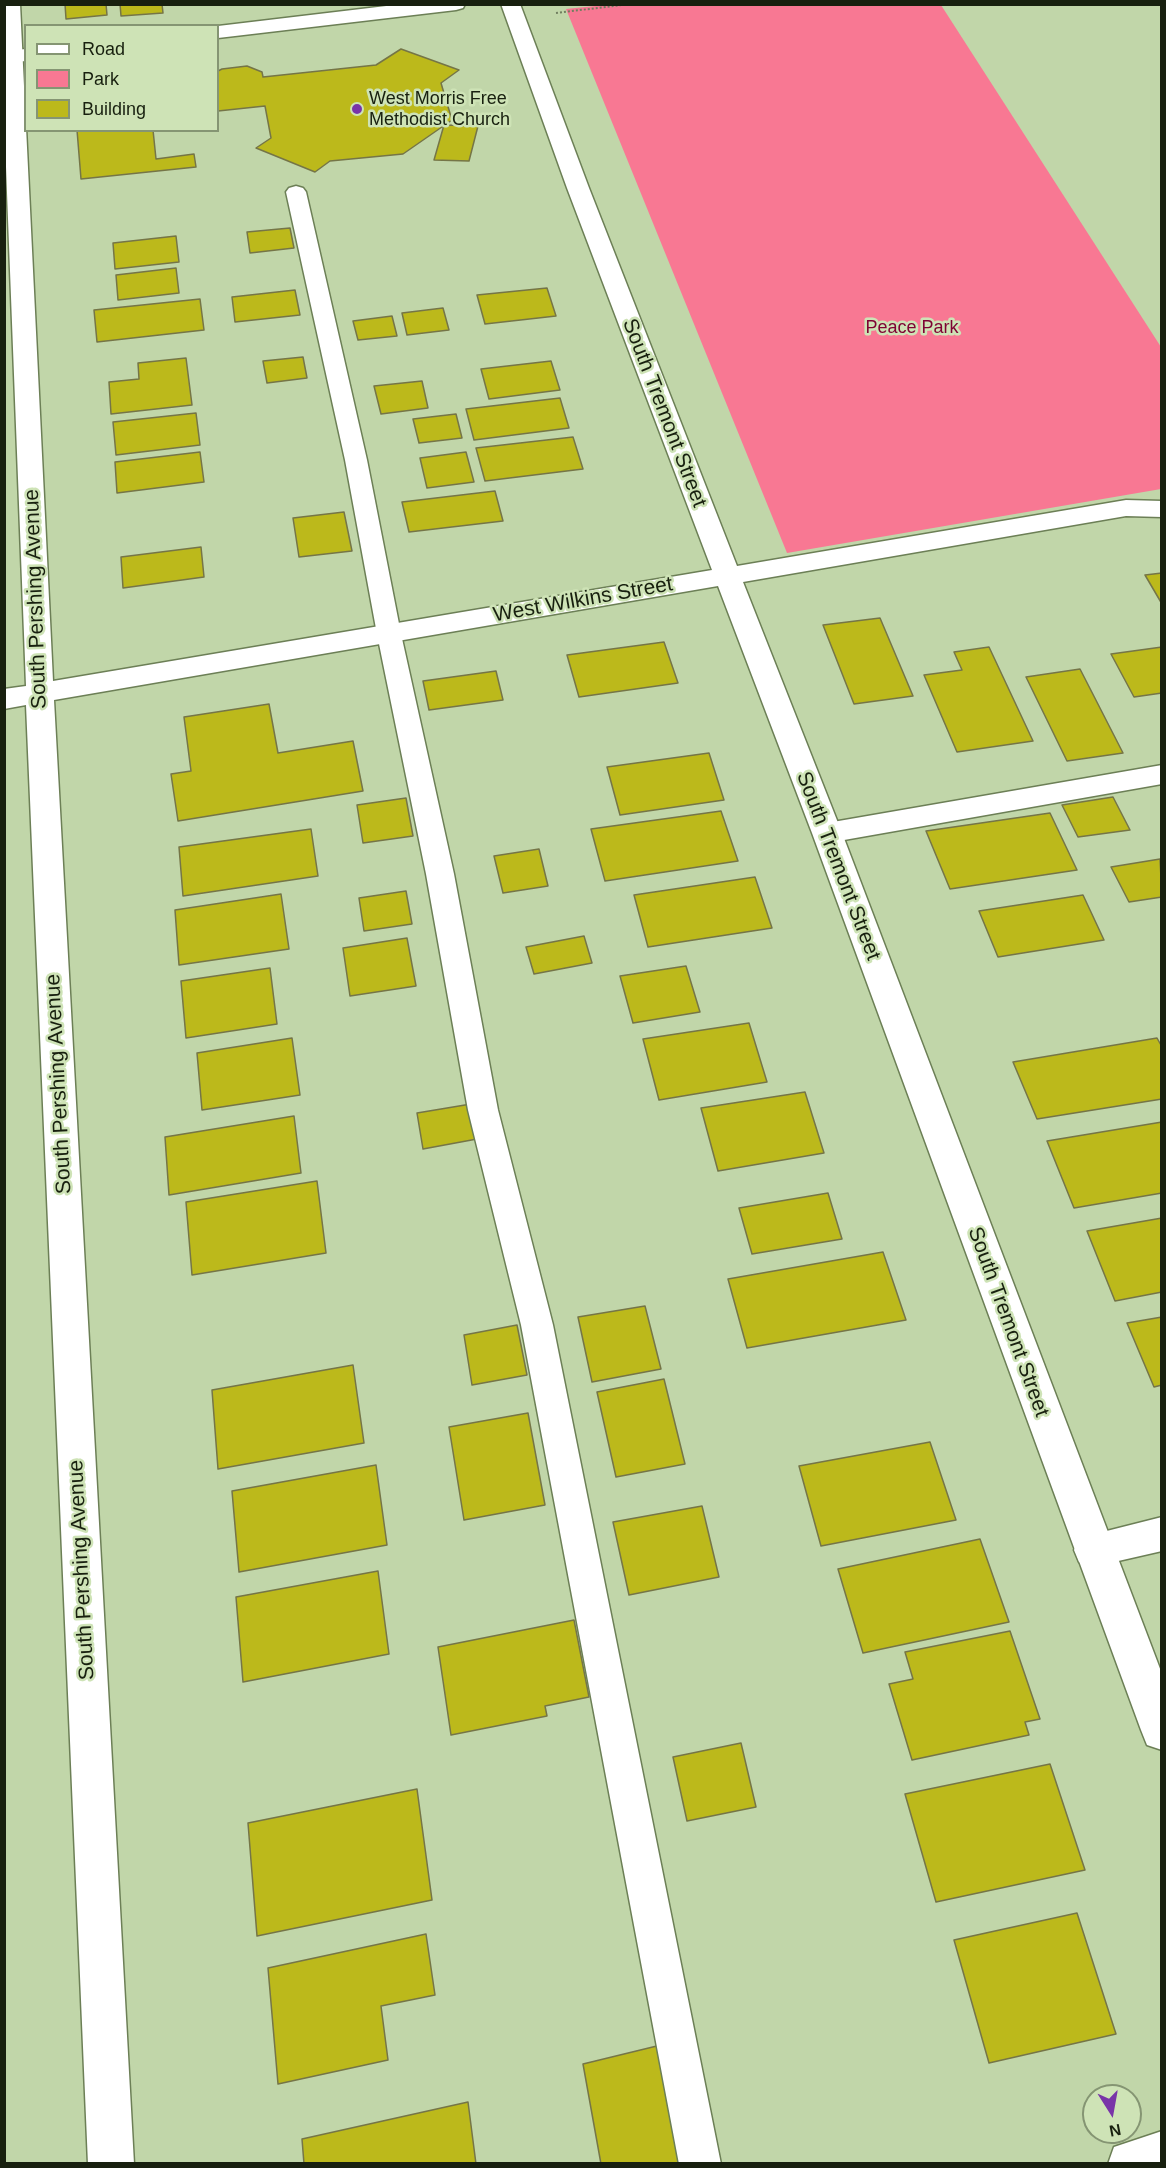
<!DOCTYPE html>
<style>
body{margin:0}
#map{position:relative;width:1166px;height:2168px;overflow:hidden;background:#c1d6a9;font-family:Arial,sans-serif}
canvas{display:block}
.frame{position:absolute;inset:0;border:6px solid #18200f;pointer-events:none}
.legend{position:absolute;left:24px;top:24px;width:195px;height:108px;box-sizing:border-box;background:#cee3b6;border:2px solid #859573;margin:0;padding:8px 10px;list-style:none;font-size:18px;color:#18200f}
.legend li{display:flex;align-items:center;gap:12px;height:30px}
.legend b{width:30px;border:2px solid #859573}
.north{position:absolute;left:1082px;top:2084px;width:60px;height:60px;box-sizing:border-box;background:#cee3b6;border:2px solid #859573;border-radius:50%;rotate:169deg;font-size:16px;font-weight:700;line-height:24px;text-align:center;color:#18200f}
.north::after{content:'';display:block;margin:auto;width:21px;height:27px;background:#7934a8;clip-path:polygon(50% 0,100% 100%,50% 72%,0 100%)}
</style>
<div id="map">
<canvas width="1166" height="2168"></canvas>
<div class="frame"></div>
<ul class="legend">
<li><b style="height:8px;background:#fff"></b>Road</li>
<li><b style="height:16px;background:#f87893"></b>Park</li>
<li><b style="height:16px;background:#bcb91b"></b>Building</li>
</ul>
<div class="north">N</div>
</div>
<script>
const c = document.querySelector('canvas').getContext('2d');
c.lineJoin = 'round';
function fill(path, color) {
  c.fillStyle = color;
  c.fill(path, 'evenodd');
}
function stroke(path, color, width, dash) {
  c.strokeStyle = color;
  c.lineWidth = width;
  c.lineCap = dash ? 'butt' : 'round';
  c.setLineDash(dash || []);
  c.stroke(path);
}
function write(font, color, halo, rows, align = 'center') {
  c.font = font + ' Arial,sans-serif';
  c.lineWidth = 5;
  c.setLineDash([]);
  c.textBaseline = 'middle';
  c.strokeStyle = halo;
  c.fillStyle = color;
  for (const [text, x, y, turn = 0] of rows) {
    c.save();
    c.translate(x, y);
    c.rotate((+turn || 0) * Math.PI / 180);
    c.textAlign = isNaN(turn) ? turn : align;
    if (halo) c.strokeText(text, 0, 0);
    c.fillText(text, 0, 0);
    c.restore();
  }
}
fill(new Path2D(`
 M605 5H941L1161 347V489L787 553 566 9Z`), '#f87893');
const building = new Path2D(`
 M65 4H106L107 15 66 19Z
 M120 4H162L163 13 121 16Z
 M401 49 459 70 441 83 452 120 403 154 330 161 315 172 256 148 271 138 265 106 218 111V71L222 69 247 66 262 72 263 77 376 65Z
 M444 125 478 126 469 161 434 160Z
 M77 130H153L156 159 194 154 196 167 81 179Z
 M290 228 294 248 250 253 247 232Z
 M176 236 179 262 115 269 113 243Z
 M176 268 179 293 118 300 116 275Z
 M547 288 556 316 485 324 477 295Z
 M295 290 300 315 235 322 232 297Z
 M200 299 204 330 97 342 94 310Z
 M443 308 449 330 407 335 402 313Z
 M392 316 397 336 358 340 353 321Z
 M303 357 307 378 267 383 263 361Z
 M186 358 192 405 111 414 109 382 139 379 138 363Z
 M551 361 560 390 489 399 481 369Z
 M422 381 428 408 381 414 374 386Z
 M560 398 569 428 474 440 466 409Z
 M196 413 200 445 116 455 113 422Z
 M456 414 462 438 419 443 413 419Z
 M573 437 583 469 485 481 476 448Z
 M200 452 204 482 117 493 115 462Z
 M466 452 474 482 427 488 420 458Z
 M495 491 503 521 409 532 402 502Z
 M344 512 352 551 299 557 293 518Z
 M201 547 204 577 123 588 121 557Z
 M1162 573V604L1145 575Z
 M880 618 913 696 854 704 823 625Z
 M664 642 678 683 579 697 567 655Z
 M989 647 1033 741 957 752 924 675 962 670 954 652Z
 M1162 647V693L1134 697 1111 654Z
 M1080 669 1123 753 1067 761 1026 677Z
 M496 671 503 700 429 710 423 681Z
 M269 704 278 753 353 741 363 791 178 821 171 774 191 771 184 717Z
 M709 753 724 800 620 815 607 767Z
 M1113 797 1130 830 1078 837 1062 805Z
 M406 798 413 836 363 843 357 805Z
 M721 811 738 861 605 881 591 829Z
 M1050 813 1077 870 950 889 926 831Z
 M311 829 318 876 183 896 179 847Z
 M539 849 548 886 503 893 494 856Z
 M1160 859 1162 897 1129 902 1111 867Z
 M755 877 772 928 648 947 634 895Z
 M406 891 412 924 364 931 359 898Z
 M281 894 289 949 179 965 175 910Z
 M1083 895 1104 940 998 957 979 911Z
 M584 936 592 963 534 974 526 947Z
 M407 938 416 986 350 996 343 948Z
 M686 966 700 1012 633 1023 620 976Z
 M270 968 277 1024 186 1038 181 981Z
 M749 1023 767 1082 659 1100 643 1039Z
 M292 1038 300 1095 202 1110 197 1053Z
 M1157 1038 1162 1047V1099L1037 1119 1013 1062Z
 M805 1092 824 1153 718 1171 701 1108Z
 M471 1104 477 1139 423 1149 417 1113Z
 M294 1116 301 1173 169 1195 165 1137Z
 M1162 1122V1193L1074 1208 1047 1141Z
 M317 1181 326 1253 192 1275 186 1202Z
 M828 1193 842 1239 752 1254 739 1208Z
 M1162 1218V1292L1115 1301 1087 1231Z
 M883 1252 906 1320 747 1348 728 1279Z
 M645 1306 661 1369 592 1382 578 1317Z
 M1162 1317V1385L1154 1387 1127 1323Z
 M517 1325 527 1375 472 1385 464 1335Z
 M353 1365 364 1443 218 1469 212 1390Z
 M664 1379 685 1464 616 1477 597 1392Z
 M528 1413 545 1505 464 1520 449 1427Z
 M930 1442 956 1520 821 1546 799 1466Z
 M376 1465 387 1545 239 1572 232 1491Z
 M702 1506 719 1577 629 1595 613 1522Z
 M980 1539 1009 1622 863 1653 838 1569Z
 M378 1571 389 1654 243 1682 236 1597Z
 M574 1620 589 1697 545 1706 547 1716 451 1735 438 1647Z
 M1010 1631 1040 1719 1025 1722 1029 1735 912 1760 889 1684 913 1679 905 1652Z
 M741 1743 756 1807 687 1821 673 1757Z
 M1050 1764 1085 1870 936 1902 905 1794Z
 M417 1789 432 1900 257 1936 248 1823Z
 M1077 1913 1116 2034 989 2063 954 1940Z
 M426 1934 435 1995 381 2006 388 2060 278 2084 268 1968Z
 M665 2044 689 2161 679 2164H601L583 2064Z
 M468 2102 476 2164H304L302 2139Z`);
fill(building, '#bcb91b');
stroke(building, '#757547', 1.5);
const lane = new Path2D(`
 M296 186 303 188 306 192 367 460 401 634 454 874 498 1110 553 1325 721 2164H679L521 1325 468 1110 426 874 377 634 345 460 286 192 289 188Z
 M1162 765V784L827 843 817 840 813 833 817 826 827 823Z
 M1162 1517V1551L1092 1567 1079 1562 1074 1550 1079 1538Z`);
const street = new Path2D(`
 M4 4H20L53 681 712 570 567 188 501 4H520L589 188 737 566 1126 500 1162 501V517L1126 516 743 582 842 833 1162 1674V1750L1147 1745 1141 1730 812 833 718 586 54 700 134 2164H88L26 705 4 709V689L26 686 4 115Z
 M1162 2131V2164H1108L1114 2147Z`);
const secondary = new Path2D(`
 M403 4H465L463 8 456 10 218 38V26Z
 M26 49V61L4 63V51Z`);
stroke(lane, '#6c7f56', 3);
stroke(street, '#6c7f56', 3);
stroke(secondary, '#6c7f56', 3);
stroke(new Path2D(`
 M556 13 630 4`), '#717f60', 2, [2, 2]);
fill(lane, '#fff');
fill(street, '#fff');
fill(secondary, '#fff');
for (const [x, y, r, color] of [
 [357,109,6,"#7934a8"]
]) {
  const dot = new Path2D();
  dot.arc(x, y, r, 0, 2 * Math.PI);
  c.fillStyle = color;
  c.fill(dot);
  stroke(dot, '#cee3b6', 2);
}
write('18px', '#18200f', '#cee3b6', [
 ["West Morris Free",369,99],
 ["Methodist Church",369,120]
], 'left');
write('18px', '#7f0233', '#cee3b6', [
 ["Peace Park",912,328]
]);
write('21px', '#18200f', '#cee3b6', [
 ["South Tremont Street",664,413,69],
 ["South Pershing Avenue",36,599,-92],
 ["West Wilkins Street",583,600,-10],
 ["South Tremont Street",838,866,69],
 ["South Pershing Avenue",59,1084,-93],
 ["South Tremont Street",1008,1322,70],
 ["South Pershing Avenue",82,1570,-93]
]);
</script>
